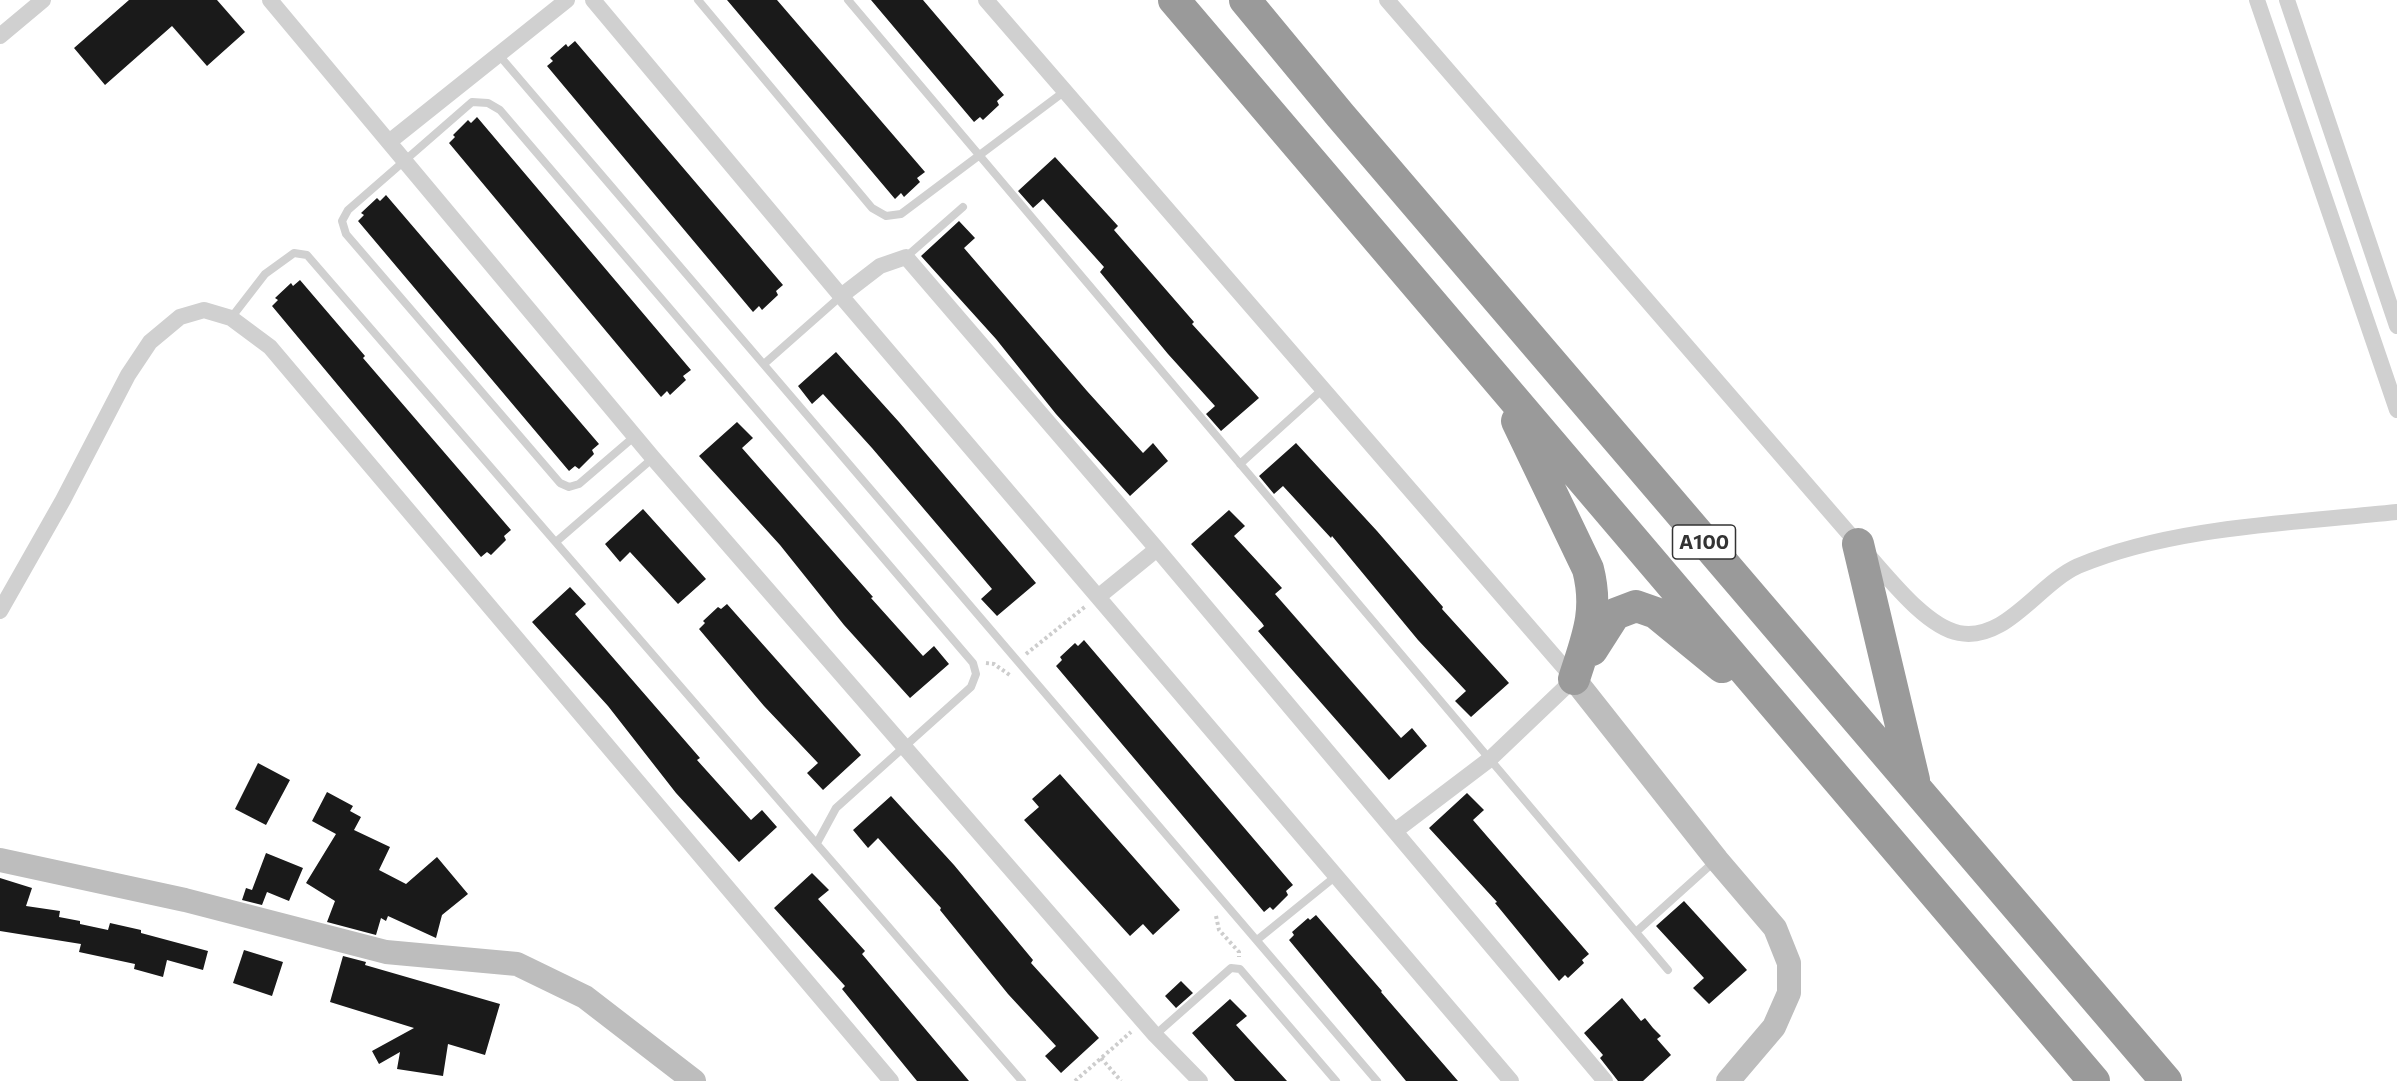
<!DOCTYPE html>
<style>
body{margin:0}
canvas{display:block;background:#fff}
</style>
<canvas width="2397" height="1081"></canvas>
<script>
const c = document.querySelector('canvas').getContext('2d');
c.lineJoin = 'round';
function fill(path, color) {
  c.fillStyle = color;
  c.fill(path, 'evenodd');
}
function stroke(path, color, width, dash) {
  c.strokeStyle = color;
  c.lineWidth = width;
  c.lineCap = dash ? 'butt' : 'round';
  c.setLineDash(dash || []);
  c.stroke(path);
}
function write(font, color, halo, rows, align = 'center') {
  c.font = font + ' Commissioner,sans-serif';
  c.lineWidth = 6;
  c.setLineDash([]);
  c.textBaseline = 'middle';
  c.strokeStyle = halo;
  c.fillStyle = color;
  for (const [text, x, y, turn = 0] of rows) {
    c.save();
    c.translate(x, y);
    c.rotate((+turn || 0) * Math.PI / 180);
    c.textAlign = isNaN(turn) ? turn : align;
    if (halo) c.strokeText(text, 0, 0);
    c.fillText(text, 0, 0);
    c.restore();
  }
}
fill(new Path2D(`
 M129 0H217L245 32 207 66 172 26 105 85 74 48Z
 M727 0H777L925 172 917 178 920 182 904 197 901 193 895 199Z
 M871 0H923L1004 95 997 101 999 105 983 120 980 117 974 122Z
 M575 41 783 285 776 291 778 295 762 310 759 306 753 312 547 66 553 61 550 58 566 44 568 47Z
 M477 117 691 370 683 376 686 380 670 395 667 391 661 397 449 143 455 137 453 135 468 120 471 123Z
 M1055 157 1118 226 1114 230 1194 322 1192 324 1259 398 1221 431 1206 414 1215 406 1168 354 1100 272 1104 267 1043 199 1033 208 1018 191Z
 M386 195 599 444 592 450 594 454 579 469 575 466 569 471 358 221 364 215 361 213 377 198 380 201Z
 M959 221 975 238 964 248 1087 391 1143 453 1153 443 1168 461 1130 496 1056 414 996 339 921 256Z
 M300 280 365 356 363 358 511 530 504 536 506 540 491 555 487 552 481 557 272 306 278 300 275 298 291 283 293 286Z
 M836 352 899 422 1036 583 997 616 981 599 992 589 872 448 823 394 812 404 798 386Z
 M737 422 753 438 742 448 873 597 871 598 923 656 934 646 949 664 910 698 844 625 780 545 699 456Z
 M1296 443 1377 531 1443 607 1442 609 1509 683 1471 717 1455 701 1466 691 1418 640 1332 536 1331 538 1283 486 1274 494 1259 476Z
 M643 509 706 579 678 604 630 552 620 562 605 544Z
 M1229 510 1245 526 1234 536 1282 588 1275 594 1401 738 1412 728 1427 746 1389 780 1258 631 1264 626 1262 623 1191 544Z
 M570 587 586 604 575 614 700 758 697 760 751 820 762 810 777 827 739 862 676 793 608 706 532 622Z
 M727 604 861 755 823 790 807 773 818 763 764 706 699 629 705 623 703 621 718 607 721 609Z
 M1084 640 1293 885 1286 891 1288 895 1273 910 1270 907 1264 912 1056 666 1062 660 1060 657 1075 643 1078 646Z
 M258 763 290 780 266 825 235 809Z
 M1060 774 1180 910 1153 935 1143 924 1130 936 1024 820 1039 807 1032 799Z
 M327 792 353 806 350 811 361 817 354 830 390 847 379 870 406 884 437 857 468 894 442 915 436 938 388 916 386 921 381 918 376 935 327 922 335 901 306 883 336 834 312 821Z
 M1467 793 1484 810 1473 820 1589 954 1582 960 1584 963 1568 978 1565 975 1559 981 1495 903 1497 902 1429 828Z
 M891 796 954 865 1033 960 1031 963 1099 1038 1061 1073 1045 1056 1056 1046 1008 994 940 910 941 908 878 838 868 848 853 830Z
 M266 853 303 868 289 901 267 892 262 905 242 900 246 888 252 890Z
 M812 873 829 890 818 899 865 951 862 954 969 1081H917L842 989 845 986 774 908Z
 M0 878 32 888 26 906 60 911 59 917 80 921V924L108 930 110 923 141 930V933L208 951 203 970 167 960 163 977 134 969 135 964 79 952 81 944 0 931Z
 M1684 901 1747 970 1709 1004 1693 988 1704 978 1656 926Z
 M1316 915 1382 991 1381 992 1458 1081H1406L1289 940 1294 935 1292 932 1308 918 1310 920Z
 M244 950 283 962 272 996 233 983Z
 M343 956 366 962 365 965 500 1004 485 1055 448 1044 443 1076 397 1069 400 1052 379 1064 372 1051 414 1028 330 1002Z
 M1181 981 1193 993 1176 1008 1165 996Z
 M1622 998 1641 1021 1645 1018 1653 1028 1661 1036 1657 1039 1671 1055 1643 1081H1618L1600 1058 1603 1055 1584 1033Z
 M1230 999 1247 1016 1236 1025 1287 1081H1235L1192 1033Z`), '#1a1a1a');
stroke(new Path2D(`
 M1026 654 1086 606
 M986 663 994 664 1011 676
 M1216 916 1219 930 1239 952V957
 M1101 1058 1121 1081
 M1075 1081 1131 1032`), '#cdcdcd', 4, [3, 3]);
stroke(new Path2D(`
 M698 0 872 208 886 216 901 214 1065 91
 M848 0 1668 970
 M498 54 1377 1081
 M906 257 963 207
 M231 318 265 274 294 253 307 255 1022 1081
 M764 364 841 296
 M635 436 579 484 569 487 560 483 346 234 342 221 348 210 472 102 488 103 500 110 973 663 976 674 971 687 836 808 817 843
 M1240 464 1323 389
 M557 541 653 458
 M1636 932 1716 860
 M1257 940 1336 876
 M1155 1035 1231 968 1240 969 1336 1081`), '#d0d0d0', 8);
stroke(new Path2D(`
 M270 0 653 458 1155 1035 1200 1081
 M593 0 841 296 1511 1081
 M986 0 1574 679 1490 759 1395 831
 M1387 0 1858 544C1883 570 1923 626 1959 633 2006 642 2038 584 2078 566 2173 526 2295 523 2397 512
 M2257 0 2397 410
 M2287 0 2397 326
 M0 36 43 0
 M389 142 567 0
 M841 296 880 266 906 257 1157 549 1605 1081
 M1098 597 1157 549
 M0 611 63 500 128 375 150 342 180 317 204 310 231 318 270 347 891 1081`), '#d0d0d0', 16);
stroke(new Path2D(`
 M1574 679 1717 860 1775 928 1789 963V993L1774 1027 1728 1081
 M0 860 185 900 386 952 517 964 585 997 694 1081`), '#bdbdbd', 24);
stroke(new Path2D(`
 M1174 0 2094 1081
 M1245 0 1340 115 2166 1081
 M1517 421 1588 569C1599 612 1587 638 1574 679
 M1858 544 1914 780
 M1592 650 1615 614 1636 606 1656 613 1722 667`), '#9a9a9a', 32);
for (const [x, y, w] of [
 [1704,542,63]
]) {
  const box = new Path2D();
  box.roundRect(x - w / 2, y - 17, w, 34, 4.5);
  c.fillStyle = '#fff';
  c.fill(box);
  stroke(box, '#333', 1.5);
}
write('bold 20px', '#333', null, [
 ["A100",1704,542]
]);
</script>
